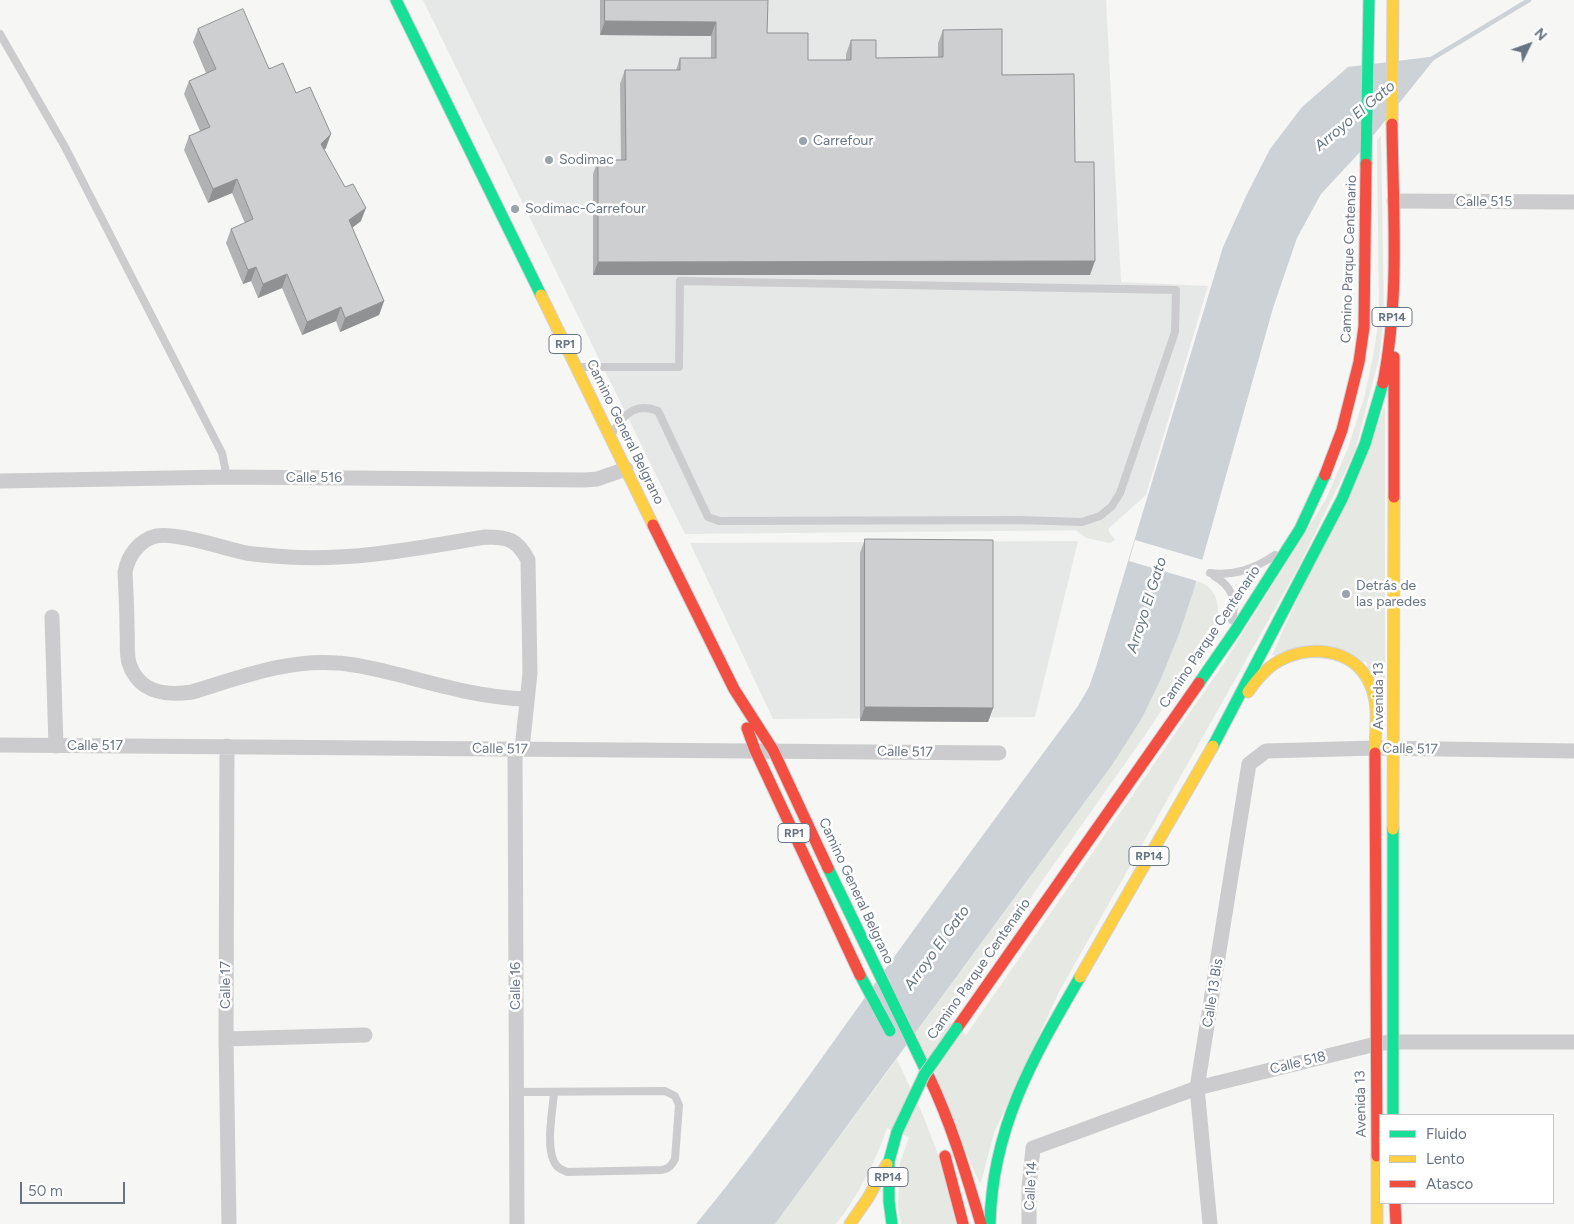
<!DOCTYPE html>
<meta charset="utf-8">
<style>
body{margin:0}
#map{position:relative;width:1574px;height:1224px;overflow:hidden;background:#f6f6f5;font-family:Figtree,sans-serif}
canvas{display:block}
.legend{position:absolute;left:1379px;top:1114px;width:175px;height:90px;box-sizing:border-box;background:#fff;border:1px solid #c3c7cd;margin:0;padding:6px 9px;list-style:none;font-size:15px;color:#687482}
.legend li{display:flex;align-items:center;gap:10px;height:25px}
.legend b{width:25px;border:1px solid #c3c7cd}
.north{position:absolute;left:1504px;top:20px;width:50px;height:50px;-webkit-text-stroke:4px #fff;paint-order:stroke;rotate:48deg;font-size:14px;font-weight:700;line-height:20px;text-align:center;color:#687482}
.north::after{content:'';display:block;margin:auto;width:18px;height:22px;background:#687482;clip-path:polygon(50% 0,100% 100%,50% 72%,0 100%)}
.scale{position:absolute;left:20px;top:1182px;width:105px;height:22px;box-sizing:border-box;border:2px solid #687482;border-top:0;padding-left:6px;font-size:15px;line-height:18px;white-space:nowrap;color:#687482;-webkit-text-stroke:4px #fff;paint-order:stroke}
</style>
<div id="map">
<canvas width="1574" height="1224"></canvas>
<ul class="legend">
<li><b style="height:6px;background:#16e098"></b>Fluido</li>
<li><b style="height:6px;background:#ffcf43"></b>Lento</li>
<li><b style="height:6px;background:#f24e42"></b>Atasco</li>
</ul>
<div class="north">N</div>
<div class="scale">50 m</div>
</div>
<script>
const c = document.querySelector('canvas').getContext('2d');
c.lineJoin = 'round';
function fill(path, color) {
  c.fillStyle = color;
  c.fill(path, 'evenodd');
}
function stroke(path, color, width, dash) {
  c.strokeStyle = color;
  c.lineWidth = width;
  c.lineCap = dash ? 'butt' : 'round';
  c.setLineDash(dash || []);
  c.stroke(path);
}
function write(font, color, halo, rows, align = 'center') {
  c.font = font + ' Figtree,sans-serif';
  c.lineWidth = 5;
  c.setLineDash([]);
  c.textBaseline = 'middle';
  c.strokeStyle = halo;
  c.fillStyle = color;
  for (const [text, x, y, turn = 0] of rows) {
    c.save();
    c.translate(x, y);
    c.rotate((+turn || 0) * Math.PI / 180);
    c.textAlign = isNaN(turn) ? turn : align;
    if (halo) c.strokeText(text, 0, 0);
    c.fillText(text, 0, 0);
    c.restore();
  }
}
fill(new Path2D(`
 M423 0H1106L1121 282 1208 286 1146 495 1107 530 685 534Z
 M1078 541 1035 717 773 719 690 543Z`), '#e6e7e7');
fill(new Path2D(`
 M1381 136 1384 317 1379 358 1355 451 1299 566 1059 992 994 1133 981 1183 979 1182 915 1034 1112 765 1141 720 1160 681 1197 581C1219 588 1221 608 1215 628L1150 728 945 1019 966 1035 1224 663 1326 499 1348 448 1364 398 1373 357 1379 317 1377 140Z
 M1385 406V725L1366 662 1272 655Z
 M1107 521 1109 532 1115 540 1110 543 1086 538 1073 528Z
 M897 1059 922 1113 938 1154 956 1224H901L898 1207 900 1163 909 1137 887 1128C875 1162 859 1195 836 1224H775Z`), '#e6e8e3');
fill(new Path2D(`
 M1437 56 1360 152 1321 194 1297 238 1273 308 1195 586 1179 634 1160 681 1141 720 1112 765 775 1224H696C762 1144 821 1059 881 975 946 885 1012 795 1078 706L1089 687 1096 667 1223 247 1247 194 1270 149 1302 107 1348 67Z`), '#cdd2d6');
fill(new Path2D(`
 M1135 540 1203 560 1197 581 1129 561Z`), '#f6f6f5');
stroke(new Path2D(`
 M1433 58 1529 0`), '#cdd2d6', 4.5);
const fast = new Path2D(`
 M396 0 541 295
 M1366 164 1369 0
 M1199 683 1235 631 1300 529 1325 475
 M1213 746 1342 499 1365 444 1383 383
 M1393 829V1115
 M828 868 929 1077
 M860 975 890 1031
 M892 1224 889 1201V1161L897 1132
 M990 1224C992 1128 1033 1058 1080 977`);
const slow = new Path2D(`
 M1392 124 1393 0
 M541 295 653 525
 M1248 692C1255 682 1264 671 1274 664 1305 643 1354 647 1370 684 1380 706 1375 731 1375 753
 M1393 829 1394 497
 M1080 977 1213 746
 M1377 1156V1224
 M850 1224 868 1198 887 1164`);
const jam = new Path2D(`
 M1383 383C1400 298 1393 210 1392 124
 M1325 475 1342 430 1359 362 1364 327 1366 164
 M1394 497V357
 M653 525 734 689 773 750 828 868
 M747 728 755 750 860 975
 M1375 753 1377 1156
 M957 1028 1199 683
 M929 1077C952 1125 966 1174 981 1224
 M945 1156 963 1224
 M1395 1203 1396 1224`);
stroke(fast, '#d2d2d3', 13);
stroke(slow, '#d2d2d3', 13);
stroke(jam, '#d2d2d3', 13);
stroke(new Path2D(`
 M0 34 65 147 222 453 227 477
 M580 367H679L680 281 1176 290 1175 332 1120 493 1112 506 1100 516 1082 522 1019 520 719 521 708 517 658 411C636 402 624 414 613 432
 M1210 573C1235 576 1254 569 1275 555
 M1214 576C1232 586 1237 600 1232 620
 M516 1092 665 1091 675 1096 679 1105 675 1159C672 1165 669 1169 661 1170L567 1172C564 1170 559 1169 557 1166 544 1152 553 1110 554 1092`), '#ccccce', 8);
stroke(new Path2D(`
 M1394 201 1574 202
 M0 481 227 477 585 480 597 479 626 469
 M52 617 56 746
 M0 745 999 753
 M227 746 226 1039 229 1224
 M515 749 517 1224
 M522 749 530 673 528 560C517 539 508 537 485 537 419 548 354 561 288 557 274 556 259 555 246 553 224 548 175 532 156 536 139 540 128 556 125 572 126 591 127 610 127 629 128 640 126 653 129 663 139 693 165 696 192 692 239 678 286 659 337 663 358 664 379 670 400 675 442 686 484 698 527 699
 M226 1039 365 1035
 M1029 1224V1187L1033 1148 1197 1088 1376 1044 1392 1042H1574
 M1210 1224 1197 1088 1249 764 1266 751 1375 748 1574 751`), '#ccccce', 15);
stroke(fast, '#16e098', 11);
stroke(slow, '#ffcf43', 11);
stroke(jam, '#f24e42', 11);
const fastBridge = new Path2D(`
 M897 1132 924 1075 957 1028`);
stroke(fastBridge, '#d3d3d4', 13, []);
stroke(fastBridge, '#16e098', 11);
fill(new Path2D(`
 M600 0H768L767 33 808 60H846V54L851 40 876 58 938 57V43L943 30 1002 75 1075 162 1090 275H593V174L598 160H621L620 84 625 70H676L680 58H711V36L600 35Z
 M198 29 269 69 296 93 326 148 324 149 361 221 352 228 384 301 379 315 340 332 336 321 302 335 282 288 258 298 251 281 243 284 226 243 231 229 245 223 232 193 208 203 184 150 189 136 200 131 184 94 189 81 206 73 193 42Z
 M865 539 993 708 988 722 860 721V553Z`), '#b1b2b3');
fill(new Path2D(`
 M605 21 716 22 711 36 600 35Z
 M331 134 326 148 316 157 321 144Z
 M237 179 232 193 208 203 213 189Z
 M366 208 361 221 344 234 349 220Z
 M1095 261 1090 275H593L598 262Z
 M256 267 251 281 243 284 248 270Z
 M287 274 282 288 258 298 263 284Z
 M384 301 379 315 340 332 345 318Z
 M341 307 336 321 302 335 307 322Z
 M865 707 993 708 988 722 860 721Z`), '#909192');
const building = new Path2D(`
 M605 0H768L767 33H808V60H851V40H876V58L943 57V30L1002 29V75L1074 74 1075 162H1094L1095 261 598 262V160H626L625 70H680V58H716V22L605 21Z
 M243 9 269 69 283 63 296 93 310 87 331 134 321 144 345 187 353 184 366 208 349 220 384 301 345 318 341 307 307 322 287 274 263 284 256 267 248 270 231 229 253 219 237 179 213 189 189 136 210 127 189 81 216 69 198 29Z
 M865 539 993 540V708L865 707Z`);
fill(building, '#cecfd0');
stroke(building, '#909192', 1);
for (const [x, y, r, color] of [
 [803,141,5,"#9aa2aa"],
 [549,160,5,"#9aa2aa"],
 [515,209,5,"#9aa2aa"],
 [1346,594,5,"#9aa2aa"]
]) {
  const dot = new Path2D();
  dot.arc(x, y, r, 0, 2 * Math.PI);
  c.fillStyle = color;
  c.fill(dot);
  stroke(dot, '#fff', 2);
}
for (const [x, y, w] of [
 [1392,317,40],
 [565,344,32],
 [794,833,32],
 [1149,856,40],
 [888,1177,40]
]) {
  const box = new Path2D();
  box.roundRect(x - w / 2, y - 9.5, w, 19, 4);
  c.fillStyle = '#fff';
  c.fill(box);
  stroke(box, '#687482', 1);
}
write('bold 12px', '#687482', null, [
 ["RP14",1392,317],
 ["RP1",565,344],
 ["RP1",794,833],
 ["RP14",1149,856],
 ["RP14",888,1177]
]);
write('14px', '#687482', '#fff', [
 ["Carrefour",813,141],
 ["Sodimac",559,160],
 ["Sodimac-Carrefour",525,209],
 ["Detrás de",1356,586],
 ["las paredes",1356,602]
], 'left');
write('14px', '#687482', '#fff', [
 ["Calle 515",1484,202],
 ["Camino Parque Centenario",1349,259,-88],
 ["Camino General Belgrano",625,432,64],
 ["Calle 516",314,478],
 ["Camino Parque Centenario",1210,637,-56],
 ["Avenida 13",1379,696,-90],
 ["Calle 517",95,746],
 ["Calle 517",500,749,1],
 ["Calle 517",1410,749,1],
 ["Calle 517",905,752,1],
 ["Camino General Belgrano",856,891,65],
 ["Camino Parque Centenario",979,969,-55],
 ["Calle 17",226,985,-90],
 ["Calle 16",516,986,-90],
 ["Calle 13 Bis",1213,993,-81],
 ["Calle 518",1298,1063,-14],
 ["Avenida 13",1361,1104,-91],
 ["Calle 14",1031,1186,-87]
]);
write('italic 15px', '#64757e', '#fff', [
 ["Arroyo El Gato",1355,116,-40],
 ["Arroyo El Gato",1147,605,-72],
 ["Arroyo El Gato",937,948,-54]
]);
</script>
